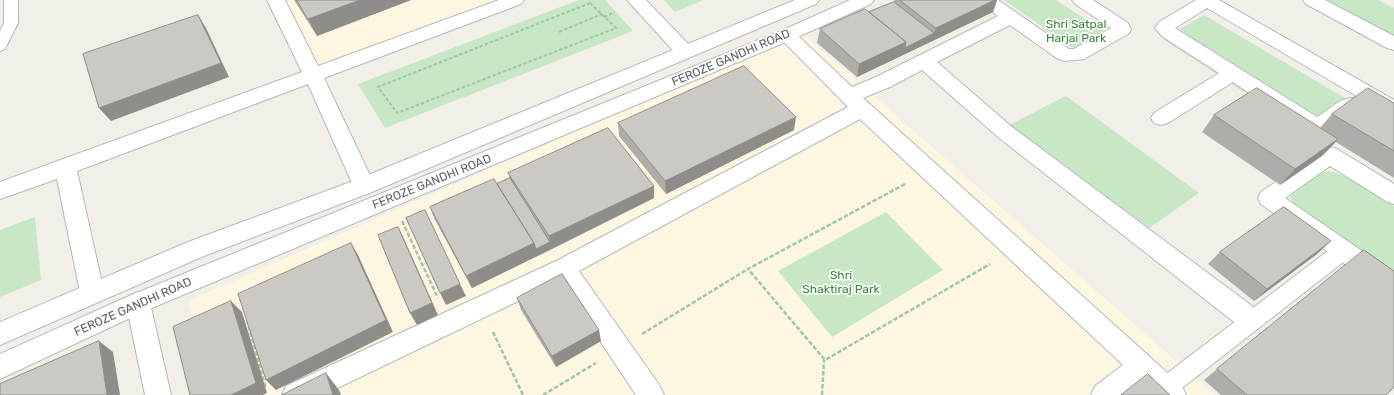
<!DOCTYPE html>
<style>
body{margin:0}
canvas{display:block;background:#f1efe8}
</style>
<canvas width="1394" height="395"></canvas>
<script>
const c = document.querySelector('canvas').getContext('2d');
c.lineJoin = 'round';
function fill(path, color) {
  c.fillStyle = color;
  c.fill(path, 'evenodd');
}
function stroke(path, color, width, dash) {
  c.strokeStyle = color;
  c.lineWidth = width;
  c.lineCap = dash ? 'butt' : 'round';
  c.setLineDash(dash || []);
  c.stroke(path);
}
function write(font, color, halo, rows, align = 'center') {
  c.font = font + ' Rubik,sans-serif';
  c.lineWidth = 3.5;
  c.setLineDash([]);
  c.textBaseline = 'middle';
  c.strokeStyle = halo;
  c.fillStyle = color;
  for (const [text, x, y, turn = 0] of rows) {
    c.save();
    c.translate(x, y);
    c.rotate((+turn || 0) * Math.PI / 180);
    c.textAlign = isNaN(turn) ? turn : align;
    if (halo) c.strokeText(text, 0, 0);
    c.fillText(text, 0, 0);
    c.restore();
  }
}
fill(new Path2D(`
 M271 0H514L306 74Z
 M801 32 1215 395H212L188 301Z`), '#fdf6e0');
fill(new Path2D(`
 M579 0H605L633 31 385 128 358 84Z
 M664 0H703L675 12Z
 M1004 0H1056L1106 33 1076 50Z
 M1324 0H1378L1394 8V37Z
 M1204 15 1345 98 1302 130 1163 39Z
 M1066 96 1199 193 1148 229 1007 126Z
 M1329 171 1348 177 1394 206V275L1295 205 1290 197C1296 184 1315 175 1329 171Z
 M886 212 943 270 832 337 778 271Z
 M35 217 41 280 0 297V230Z`), '#c7e7c5');
const lane = new Path2D(`
 M4 0H18V23L5 49 0 51V31L4 23Z
 M1344 242 1351 244 1354 250 1351 256 1173 395H1157L1154 388 1157 381 1337 244Z`);
const street = new Path2D(`
 M267 0H285L318 66 499 0H524L521 4 324 78 375 186 372 192 364 194 356 192 308 84 77 171 104 292 101 299 92 302 83 299 80 292 57 179 0 199V182L302 72Z
 M627 0H646L692 48 694 52 692 56 685 58 678 56Z
 M977 0H998L1069 49H1074L1111 28 1075 4 1072 0H1093L1128 23 1131 30 1128 34 1084 59 1065 61 1058 59 1010 25 937 62 1012 127 1252 306 1255 314 1252 322 1243 325 1234 322 998 137 922 70 890 87 863 98 1182 386 1186 395H1154L1141 383 1125 395H1091L1095 386 1123 365 860 119 579 271 660 386 664 395H636L560 281 323 395H282L286 386 556 261 848 107 781 39 778 35 781 31 787 29 793 31 852 87 876 77 998 16 980 4Z
 M1196 0H1219L1394 100V116L1387 114 1207 8 1175 28 1317 117C1330 110 1341 95 1357 99L1360 104 1357 109C1347 116 1331 133 1318 132 1303 132 1248 92 1233 82L1168 123 1161 125 1154 123 1151 118 1154 113 1219 73 1163 37 1155 28 1159 22Z
 M1303 0H1325L1394 36V50L1387 48 1306 4Z
 M1330 147 1337 149 1394 184V204L1386 201 1330 166 1285 198 1394 273V296L1385 293 1261 204 1258 198 1261 192 1323 149Z
 M138 292 147 296 150 303 171 395H145L126 303 129 296Z`);
const secondary = new Path2D(`
 M795 0H819L816 4 372 192 204 256 0 345V322L188 242 356 180Z
 M850 0H874L871 4 793 39 147 310 0 379V354L129 296 781 31Z`);
stroke(lane, '#b5b8bc', 2);
stroke(street, '#b5b8bc', 2);
stroke(secondary, '#b6babf', 2);
stroke(new Path2D(`
 M590 3 616 28 397 113 378 87Z
 M604 17 615 12
 M559 32 602 14`), '#9fc8a9', 2, [3.5, 2]);
stroke(new Path2D(`
 M905 184 748 269 825 360 990 264
 M402 221 438 298
 M247 320 266 389
 M493 332 523 395
 M642 334 748 269
 M543 395 596 363
 M822 395 824 360`), '#9fc8a9', 2.5, [4.5, 2]);
fill(lane, '#fff');
fill(street, '#fff');
fill(secondary, '#fff');
fill(new Path2D(`
 M294 0H411L317 36Z
 M894 0H997L993 12 857 77 817 43 820 29 869 12 894 2Z
 M1394 103V178L1336 142 1322 156 1280 185 1202 132 1214 115 1320 128 1332 114Z
 M618 123 794 130 666 194 619 136Z
 M508 173 654 198 472 288 435 220 430 207 497 184 510 178Z
 M1220 252 1317 254 1254 301 1208 264Z
 M517 298 601 341 556 367 521 310Z
 M1217 369 1386 395H1221L1204 380Z`), '#afada9');
fill(new Path2D(`
 M360 0H411L317 36 308 19Z
 M995 0H997L993 12 857 77 859 64 906 42 934 33 936 28Z
 M198 15 206 28 229 77 111 121 99 108Z
 M796 117 794 130 666 194 665 181Z
 M1338 139 1322 156 1280 185 1295 169Z
 M654 186V198L552 249 549 236Z
 M398 227 404 239 438 315 417 325 410 313Z
 M1331 241 1317 254 1254 301 1267 289Z
 M550 242 552 249 472 288 466 276 534 243Z
 M351 243 358 255 393 332 276 390 266 380Z
 M460 284 466 296 446 305 440 293Z
 M231 301 242 312 267 393 263 395H231Z
 M599 330 601 341 556 367 552 356Z
 M99 341 113 352 120 395H107Z
 M326 373 339 390 341 395H333Z`), '#8f8d8a');
const building = new Path2D(`
 M297 0H360L308 19Z
 M900 0H995L936 28Z
 M894 2 934 33 905 48 906 42 869 12Z
 M865 9 906 42 859 64 820 29Z
 M198 15 221 63 99 108 83 54Z
 M744 66 796 117 665 181 618 123Z
 M1257 88 1338 139 1295 169 1214 115Z
 M1368 88 1394 103V151L1332 114Z
 M608 128 654 186 549 236 508 173Z
 M510 178 550 242 536 249 534 243 497 184Z
 M494 179 534 243 466 276 430 207Z
 M1284 207 1331 241 1267 289 1220 252Z
 M425 210 460 284 440 293 406 218Z
 M398 227 432 303 410 313 378 235Z
 M351 243 386 320 266 380 238 294Z
 M1364 250 1394 271V387L1386 395H1247L1217 369Z
 M562 274 599 330 552 356 517 298Z
 M231 301 256 383 231 395H190L173 327Z
 M99 341 107 395H0V384Z
 M326 373 333 395H282Z
 M1148 374 1170 395H1121Z`);
fill(building, '#ccc9c5');
stroke(building, '#8f8d8a', 1);
write('12px', '#378638', '#fff', [
 ["Shri Satpal",1076,25],
 ["Harjai Park",1076,39],
 ["Shri",841,276],
 ["Shaktiraj Park",841,290]
]);
write('12px', '#5f6368', '#fff', [
 ["FEROZE GANDHI ROAD",731,58,-23],
 ["FEROZE GANDHI ROAD",432,182,-22],
 ["FEROZE GANDHI ROAD",133,307,-24]
]);
</script>
